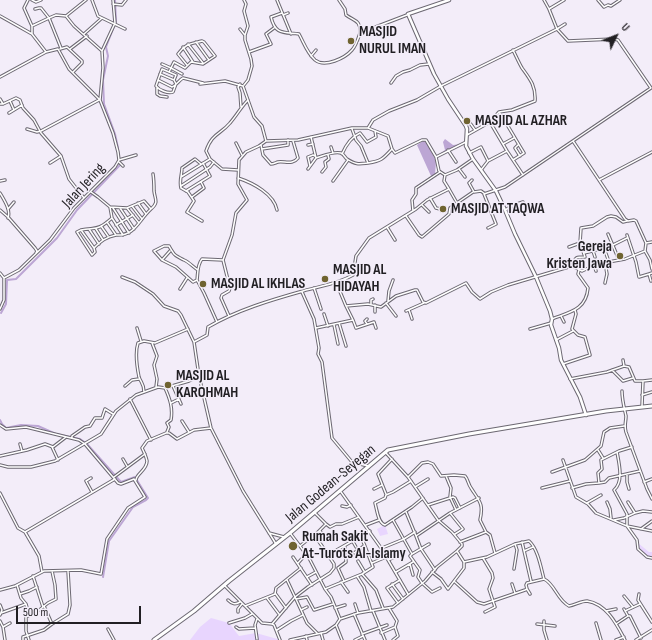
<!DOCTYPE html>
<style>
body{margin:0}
#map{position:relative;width:652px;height:640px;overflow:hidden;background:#f3edf9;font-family:"Sofia Sans Condensed",sans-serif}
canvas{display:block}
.north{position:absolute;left:596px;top:16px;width:40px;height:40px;-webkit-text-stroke:3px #f3edf9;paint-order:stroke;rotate:47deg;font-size:11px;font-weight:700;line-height:16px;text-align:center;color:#211f23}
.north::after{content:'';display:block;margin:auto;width:14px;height:18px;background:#211f23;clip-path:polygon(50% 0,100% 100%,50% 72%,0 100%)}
.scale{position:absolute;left:16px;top:606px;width:125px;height:18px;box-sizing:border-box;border:2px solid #211f23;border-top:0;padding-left:5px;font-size:12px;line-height:14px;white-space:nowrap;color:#211f23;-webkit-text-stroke:3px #f3edf9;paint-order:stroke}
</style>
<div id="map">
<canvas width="652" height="640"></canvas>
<div class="north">U</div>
<div class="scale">500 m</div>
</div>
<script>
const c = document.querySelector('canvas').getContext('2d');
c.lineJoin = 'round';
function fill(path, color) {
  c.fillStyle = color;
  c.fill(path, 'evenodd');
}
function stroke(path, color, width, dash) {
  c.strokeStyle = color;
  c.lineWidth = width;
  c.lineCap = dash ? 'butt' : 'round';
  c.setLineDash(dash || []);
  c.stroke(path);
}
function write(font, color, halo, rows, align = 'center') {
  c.font = font + ' "Sofia Sans Condensed",sans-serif';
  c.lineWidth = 3;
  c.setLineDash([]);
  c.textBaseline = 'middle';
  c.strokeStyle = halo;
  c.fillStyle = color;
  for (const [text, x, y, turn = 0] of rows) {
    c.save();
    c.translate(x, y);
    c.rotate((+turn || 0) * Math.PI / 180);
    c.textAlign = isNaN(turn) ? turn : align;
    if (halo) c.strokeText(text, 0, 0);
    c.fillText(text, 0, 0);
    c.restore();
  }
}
fill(new Path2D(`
 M385 525 388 534 380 536 377 529Z
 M638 543 649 552H652V557C645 557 638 550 638 543Z
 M211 618 229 623 239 636 256 633 281 640H190L200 627Z`), '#e8d5fe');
fill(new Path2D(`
 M445 139 453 145 461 144 438 155 445 150 443 142Z
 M423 141H426L436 161 435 175 431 176 417 145Z`), '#bca6d4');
stroke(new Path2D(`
 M115 0 116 21 106 47 108 56 103 80 104 104 115 134 118 148
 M1 313 6 304 7 280 16 279 57 238 77 210 120 165 119 158
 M0 420 2 424 6 428 21 425 38 426 56 434 80 439 87 444 121 482 135 477 148 498 146 500 133 507 109 541 103 577`), '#bca6d4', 2);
const minor = new Path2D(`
 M28 0 24 8 32 26 49 18 61 48
 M32 0 36 2 41 0
 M86 0 66 16 74 26 102 51
 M92 0 98 16 125 29
 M277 0 291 34
 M339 0 345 9 346 15C354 21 361 20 360 33L407 15
 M544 0 549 9
 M598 0 604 7 608 5 611 6 620 0
 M113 4 122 5 126 0
 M35 9 39 8H41L49 18 56 15 66 16
 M282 13 271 17C275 35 284 32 299 34 304 43 307 53 315 60 325 68 345 58 352 50 356 46 358 39 360 33
 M283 15 288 13
 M0 16 32 34 46 52 58 49 69 69 100 100
 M240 29 244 34 245 35
 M32 34V26
 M84 34 102 18
 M196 42 209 60
 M188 44 203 63
 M183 47 193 62
 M60 49 67 47 82 61V63L73 72
 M70 49 87 36
 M249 52 271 44 266 34 274 28
 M311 56 316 50
 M162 64 171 68 169 72
 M160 74 174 80 176 84 173 92C168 94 159 90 156 86L158 80 172 87C177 85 179 80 183 78L203 83
 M182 74 171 68 174 62 185 68 191 62 203 64 215 56 204 42 202 41C191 44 186 43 178 54L187 65
 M0 77 46 52
 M158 80 162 69 176 75 174 80
 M391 83 396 76 403 72 410 70 420 65 429 64
 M200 84 225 81 243 86 254 117 262 126 266 141
 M240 84 238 87 240 93 241 107
 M244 85 248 80 252 66 251 59 245 40V35L248 26 244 11 246 4 244 0
 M157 88V94L160 96 167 97
 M0 99 3 104H0
 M10 101 14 110
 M3 104 16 98 20 100 23 108 34 120 41 133 61 156 69 179 84 198
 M499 112C508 125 515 139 524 153L513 160
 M9 113 22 105
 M490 122 507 151 523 175
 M470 123 475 130
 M368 128 373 120 389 111 417 100 441 86 557 29 549 9 564 0
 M27 129 37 132 41 131 99 100
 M352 129 356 140 361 146 368 163
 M467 135 490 122 499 112 512 110 535 101C536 86 530 79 522 68 519 63 516 56 513 50
 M311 137 316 158C323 156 333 151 341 153 344 154 345 158 347 159 356 165 359 164 368 163 381 161 383 159 392 149
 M573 141 625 219 628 221 634 220 636 221 646 243
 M236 143 242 155
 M503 144 514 138
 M261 145 263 155 271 164C273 164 275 163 278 162 285 161 293 165 298 158L293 141
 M308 145 313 144
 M518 145 515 148 520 156
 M331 147 333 153
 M262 149 288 145V140
 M448 150 456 162
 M469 153 481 147 488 161 507 151
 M342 154C346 145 351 137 360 133L367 142 376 137 375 131
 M436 157 466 142
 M119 160 136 155
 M119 162 123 166
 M50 163 61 156
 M201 164 195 159 182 168C182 175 179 180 181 188L188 192 194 201 187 212 202 221
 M310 166 308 157 313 155 315 156
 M308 169 316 158
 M459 169 465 177
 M238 170 222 169 210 159 206 151C212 133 220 135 230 123 237 115 241 107 248 100
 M481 170 488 161
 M322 172 326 167 325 162 329 159 328 155
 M181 177 210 159
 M238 178C253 183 274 194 277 210
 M472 180 469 183 474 192 481 191 485 194
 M599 180 652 152
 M0 181 5 180
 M333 181 348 160
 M181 186 210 167 214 162
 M186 191 210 176 203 163
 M91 192 98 197 110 207 127 208 144 201 151 209C138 221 135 236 116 235L107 222
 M0 193C4 200 11 210 8 218
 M192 197 204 188 201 182
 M430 198 436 208 440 209
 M138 203 146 214
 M457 203 473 192
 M422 205 429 212
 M132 206 142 219
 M113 208 129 233
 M120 208 134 229
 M127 208 139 223
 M8 209 14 202
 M151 209C159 202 155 200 154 191 154 185 154 180 153 174
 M0 210 8 217 35 248 37 251 36 253
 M480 210 489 206
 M505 210 514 205 523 202
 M413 211 412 200 416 194V188L440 172
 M406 216 419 235 422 237 449 214 450 208 457 203 449 189
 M112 218 123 235
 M116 225 133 215
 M101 226 108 236
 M387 227 395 240
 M488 228 496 224 484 194 505 187 651 88 618 40 614 39 568 41 557 29 565 24
 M89 229 99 244
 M96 229 103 240
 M81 230 77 232 92 255 95 252 94 248C101 241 106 237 116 235
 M608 234 619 260
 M627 235 636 262 639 277 649 274
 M652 242 646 243 645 251 650 260 652 269
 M613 245 627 238
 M569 247 580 243
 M94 248 81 230C98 227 97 231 112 218L110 207
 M593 251 595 257
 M584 253 604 248 609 262
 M162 260 170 251
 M605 263 607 274 605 283
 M594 265 596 271
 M572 266C576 257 575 257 585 257L580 243 581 228 593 226 607 217 611 216 616 217 623 222 627 221
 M198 270C193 267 189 262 184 260 174 255 175 256 169 246H164L154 251 162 260 176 267 193 282 197 280C198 273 197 265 202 259L223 260
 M0 273 4 278
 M122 277 135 282 153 294 164 306 178 311 181 315 194 342
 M345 279 349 287
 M197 280 204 293 217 322
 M651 281 649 274 652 273
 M336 282 346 306 368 304 381 307 396 296 415 290H417L423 302 426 303 466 283 472 292 480 299 491 292 508 285 572 266 582 271 597 264 625 259 645 251
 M314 288 321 309
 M180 289 187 278
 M302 292 314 319 319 348 318 354 322 362 332 438 352 462 368 466
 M388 301 389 291 393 280
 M386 303 396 316
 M371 304V300L373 299
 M0 309 4 300V278L19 270 50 240 74 208 115 167 119 160 118 152 113 133 100 100 103 68 102 51 115 23 113 0
 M409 310 412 319
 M406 311 424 303
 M375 312V305
 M324 314 328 326
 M229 316 221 298 222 295 229 291 230 288 223 260 232 235 236 213 247 200 238 184 239 160 246 152 259 146 266 141 298 140 352 128H368L388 136 392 149 395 153 422 140H426L436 157 439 171 445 175
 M561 316 564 322
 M552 319C570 312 586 310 588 288L578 274 579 270
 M353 320 356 328 374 322 376 328
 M339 323 346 346
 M367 324 365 321 367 319
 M334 325 338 344
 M137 328 141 341
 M316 328 353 320 346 306
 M530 329 551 323
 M556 340 573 331
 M152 343 157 356 154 365 157 379 156 387
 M623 360 624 366
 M563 364 590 355 585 337 578 335 572 329 576 314 575 310
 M612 370 623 381 633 378
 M570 379 607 372 624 366 629 367 635 381H643L642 406
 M643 381 652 380
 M125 386 132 380 139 379
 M173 386 181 404
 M165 388C170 399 173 408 171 420L167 423 169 427 167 432
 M622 391C622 400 624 407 626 416 626 422 624 425 626 432L647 489 652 499
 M144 392C144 383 141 383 139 377 137 367 135 352 138 343L144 341 155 343 188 329
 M642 395 652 392
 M130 399 151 440
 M171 403 179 399
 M182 421 189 432
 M0 425 6 429 26 427 79 440 85 444 118 483 121 484 134 479 145 497 128 508 107 539 101 574 81 570 44 571 15 586 0 590
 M72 438V436L85 427 90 426 95 418H102L105 409 113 414
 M20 444 22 451
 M52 447 58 460
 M598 450 603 458
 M617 452C619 463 624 482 614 490L627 514V526L637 540 638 549 647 557 652 558
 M386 453 408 477 438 520 452 532 462 544V546L457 551
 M0 456 27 450 45 444 53 447 66 437
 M123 459 127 466
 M563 460 576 497 588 504 596 513 627 526 652 531
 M0 465 8 467H31L55 461 101 434 116 411 136 395 158 387 165 388 189 381 199 376
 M552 472 585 460 601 446 604 432 610 428 624 426
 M627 474V482L629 489
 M446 476 451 488 450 497
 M114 477 145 454
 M408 477 422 463 428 462 433 464 441 476 454 475 465 476C468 479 468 484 471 488 479 501 484 503 480 520L486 532
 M91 478 86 481 92 492
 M136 480C136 474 147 470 147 461 146 456 144 452 142 448L147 441 166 433H169L177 439 194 430 211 428
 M411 481 393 492 386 495 385 498 375 503C377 510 378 523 385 525L412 507 423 498
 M644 482 652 479
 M599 483 605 482 609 478 640 471
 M415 487 428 479
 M542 488 570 481
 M572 488 586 484 599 483 598 473 602 469 601 460 619 451 632 447
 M374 489 382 485
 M341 492 381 548 408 594
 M0 493 18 528 25 532
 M386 494 378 474 392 459
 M450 497 456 510
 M607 502 610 509 611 518
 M628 502 635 513 643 511 652 512
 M587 503 601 495
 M428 505 453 497 455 498 460 508
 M342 506 347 507 351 505
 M314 512 326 524
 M406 512 416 536
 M450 513 463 529 455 534
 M393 520 412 554 410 556 420 570 418 577 422 583 432 592 440 588
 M614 520 624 518 635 513
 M366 525 379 520
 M641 529 652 521
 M269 533 284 537
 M290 533 309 558 325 589 331 597 340 619 358 613 393 607 425 581 437 567 457 551 464 562 487 557 515 544 529 541C538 549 541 568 544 579 555 584 557 600 569 606 575 605 581 601 587 601 607 604 617 625 625 640
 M315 536 322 546 334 564V568L330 573 308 587 295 597 307 623 317 633
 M352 540 356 547
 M319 541 324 537 320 531
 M460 542 486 532 490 535 495 553
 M522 542 531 581
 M276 544 243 491 211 428 199 376 194 342 207 335 208 327C237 310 271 300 303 291 320 286 338 284 353 275L356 256 369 238 416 209 427 200 449 189 444 181 445 175 457 170 473 159
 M300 546 310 538 311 539 326 524 330 527 336 524H342L359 517
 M382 548 404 539 415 532
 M524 551 533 547
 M354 553 364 546
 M412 554 429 544
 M328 555 370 531
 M293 557 312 585
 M483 558 492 573 493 578 489 589 495 607 485 612
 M388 560 395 557
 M358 561 364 571
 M298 563 306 554
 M372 563 386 557
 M410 564 413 575
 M514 569 517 550 515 544
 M435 570 421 549 416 536 450 513 479 498
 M42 572 39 556 25 532 115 479
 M396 572 413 562
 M432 572 441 579 448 589 464 568V562
 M362 574 376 590 383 608
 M33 576 43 607
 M357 576 364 587 371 611
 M307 577 316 572
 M344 581 338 568 346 562 345 547
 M341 582 348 592
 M455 582 477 602 484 604 525 590 527 589 526 585 527 583 544 579
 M392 584 403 599
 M512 584 515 593
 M17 585 21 598 26 604 29 615
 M224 585 262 623 272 624 274 625 280 640
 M325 589 362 574 373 567 361 536
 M527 589 530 594
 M275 593 286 608
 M20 594 29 591 37 587
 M639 594 638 600 652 622
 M624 596 633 607
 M267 598 279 614
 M296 599 307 597 314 610 333 604
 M228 600C232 604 235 605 240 602
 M398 603 387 588 400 580
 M355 604 358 613
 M0 605 2 610 0 615
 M44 606 52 624
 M245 606 275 594 276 588 301 568
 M335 608 345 605
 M389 608 397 621 395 627 398 636 393 640
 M301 610 307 607
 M373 611 385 640
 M606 611 616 609
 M625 611 640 604
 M238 612V609L242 604
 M1 613 26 604
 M354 614 365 640
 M628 616H630L641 638
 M257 619 255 625 257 639
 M0 621 3 627 5 640
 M544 621V630L547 640
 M229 623 245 618 252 614
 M596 623 601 640
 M272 624 295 597 287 580
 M537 624 555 626
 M616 624 628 616 624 609
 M336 625 342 640
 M3 627 10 623
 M236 627 239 629 255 628
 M108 629 114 640
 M277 630 291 621 303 615
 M321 633 323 640
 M381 633 395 627
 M362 634 387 625
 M306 636 307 640
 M23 640V637L44 630 52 624 68 614 70 605 68 571
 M29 640 26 631V617L38 611 48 603 56 599 55 585 52 571
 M290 640 326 632 336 625 340 619
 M355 640 363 636
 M616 640 624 637
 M636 640 652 630`);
const tertiary = new Path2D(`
 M449 0 408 14 434 74 448 99 466 126 467 129 466 146 473 159 496 191 505 210 515 234 536 277 550 311 552 319 551 325 559 348 561 360 580 397 586 415`);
const secondary = new Path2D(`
 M154 640 194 611 229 581 290 533 388 450 469 434 606 411 652 406`);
stroke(minor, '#6c6872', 3.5);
stroke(tertiary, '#6c6872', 4.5);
stroke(secondary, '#6c6872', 5);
stroke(minor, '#fff', 1.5);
stroke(tertiary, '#fff', 2.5);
stroke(secondary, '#fff', 3);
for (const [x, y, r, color] of [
 [351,41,4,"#6f6330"],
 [467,121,4,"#6f6330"],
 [443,209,4,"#6f6330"],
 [620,256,4,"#6f6330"],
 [325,279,4,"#6f6330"],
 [203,284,4,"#6f6330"],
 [168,385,4,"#6f6330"],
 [293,546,5,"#6f6330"]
]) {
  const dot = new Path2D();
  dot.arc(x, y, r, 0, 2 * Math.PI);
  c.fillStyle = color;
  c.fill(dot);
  stroke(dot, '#f3edf9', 1.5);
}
write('bold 15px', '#211f23', '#f3edf9', [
 ["MASJID",359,32],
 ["NURUL IMAN",359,49],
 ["MASJID AL AZHAR",475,121],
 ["MASJID AT TAQWA",451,209],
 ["Gereja",612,247,"right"],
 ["Kristen Jawa",612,264,"right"],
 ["MASJID AL",333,270],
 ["HIDAYAH",333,287],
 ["MASJID AL IKHLAS",211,284],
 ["MASJID AL",176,376],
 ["KAROHMAH",176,393],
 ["Rumah Sakit",302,537],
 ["At-Turots Al-Islamy",302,554]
], 'left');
write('15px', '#211f23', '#f3edf9', [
 ["Jalan Jering",84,186,-47],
 ["Jalan Godean-Seyegan",331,484,-40]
]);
</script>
